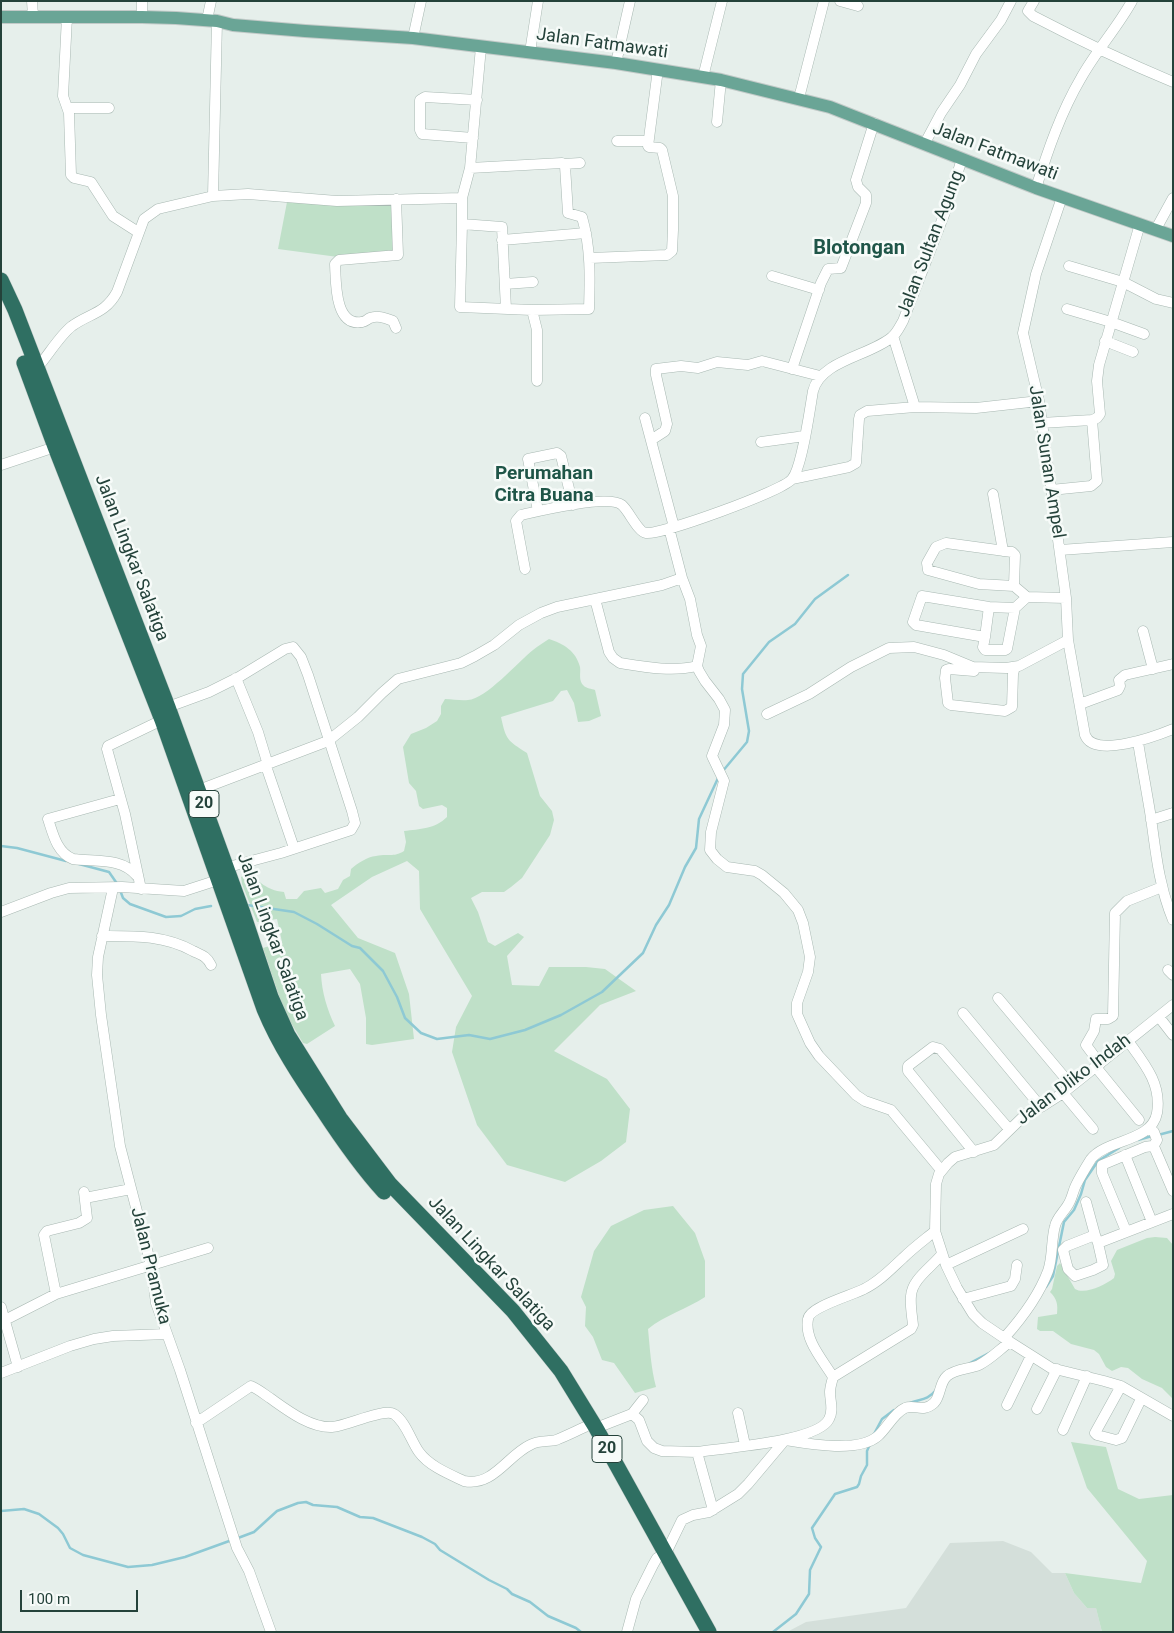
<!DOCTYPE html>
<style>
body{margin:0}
#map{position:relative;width:1174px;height:1633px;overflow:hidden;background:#e6efeb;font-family:Roboto,sans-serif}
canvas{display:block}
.frame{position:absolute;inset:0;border:2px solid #24423a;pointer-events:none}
.scale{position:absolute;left:20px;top:1590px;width:118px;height:22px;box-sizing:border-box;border:2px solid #24423a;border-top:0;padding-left:6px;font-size:15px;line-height:18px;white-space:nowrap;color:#24423a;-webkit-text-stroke:4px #f7fbf9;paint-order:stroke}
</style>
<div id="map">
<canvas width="1174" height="1633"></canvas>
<div class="frame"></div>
<div class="scale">100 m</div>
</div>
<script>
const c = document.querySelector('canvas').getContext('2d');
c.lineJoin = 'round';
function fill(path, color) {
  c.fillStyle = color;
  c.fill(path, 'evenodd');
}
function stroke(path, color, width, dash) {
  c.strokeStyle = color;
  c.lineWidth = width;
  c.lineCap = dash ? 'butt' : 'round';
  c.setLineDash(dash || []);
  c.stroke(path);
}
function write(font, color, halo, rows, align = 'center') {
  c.font = font + ' Roboto,sans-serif';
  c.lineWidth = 5;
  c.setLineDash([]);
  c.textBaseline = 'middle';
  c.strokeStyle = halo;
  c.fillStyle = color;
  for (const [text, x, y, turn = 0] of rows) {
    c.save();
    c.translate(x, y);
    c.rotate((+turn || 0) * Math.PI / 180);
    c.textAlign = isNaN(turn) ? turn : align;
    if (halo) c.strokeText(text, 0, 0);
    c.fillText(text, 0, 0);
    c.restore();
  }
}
fill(new Path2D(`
 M1003 1541 1031 1552 1052 1573H1065L1074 1593 1087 1608H1096L1102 1632H787L806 1622 906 1608 950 1543Z`), '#d4dfda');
fill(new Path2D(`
 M287 202H394L400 253 338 257 278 249Z
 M549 639C564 644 576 651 580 667 581 673 578 681 584 686 586 688 592 689 595 690L601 716 589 721 578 722 574 703 567 690 561 691 553 701 501 717C506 740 507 740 527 753L540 796 552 811 554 820 550 835 522 878 511 887 504 892H482L471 898 478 912 488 942 495 946 518 933 524 937 507 956 512 985 539 986 549 967H586L605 969 636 991 600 1005 554 1051 607 1079 630 1109 626 1142 601 1161 565 1182 507 1165 477 1125 452 1052 456 1027 472 996 420 909 419 871 407 861 372 877 331 905 358 938 395 953 409 994 414 1039 372 1045 366 1044V1018L360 984 350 969 321 974C322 993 327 1009 335 1026L307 1044 303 1043 284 1011 263 948 282 942 277 919 257 922 242 884 241 877 246 874C262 881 264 890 284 892L286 899H297L304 891 321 888 325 893 338 889 343 880 350 876 351 869C358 863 367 857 376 856 388 853 393 858 404 851L406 842 404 831C420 829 435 829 447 817V808L442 805 423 809 419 806 416 791 409 783 403 747 411 734 426 728 437 721 441 714V706L445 699C453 699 461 701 468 700 486 699 518 662 533 650 538 646 544 642 549 639Z
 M673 1206 695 1233 705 1261V1297C687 1309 665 1315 648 1329 650 1349 651 1368 656 1387L635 1393 614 1363 602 1360 593 1337 585 1326 586 1307 581 1297 594 1251 611 1226 644 1210Z
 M1155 1237 1167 1238 1173 1245V1399L1162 1388 1142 1379 1128 1368 1121 1367 1112 1371 1106 1367 1099 1354 1094 1350 1071 1344 1053 1331H1040L1037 1329 1038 1317 1057 1314C1058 1304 1057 1299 1050 1292L1052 1289 1057 1266 1060 1263 1075 1289C1085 1295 1105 1285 1114 1278L1115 1274 1111 1261 1117 1250 1147 1238Z
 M1071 1442 1106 1447 1118 1489 1139 1499 1173 1495V1632H1102L1096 1608H1087L1074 1593 1065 1573 1141 1583 1147 1561 1087 1488Z`), '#bfe0c8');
stroke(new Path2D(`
 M722 772 747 742 749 731 742 689 743 674 769 642 795 624 815 599 848 575
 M1 846 17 848 66 861
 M79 864 109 872 118 885
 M120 890 123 898 130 904 166 917 181 916 195 909 211 906
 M247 905 294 912 317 924 352 946 360 948 383 971 397 997 405 1018 421 1033 437 1039 469 1035 490 1039 525 1030 561 1015 602 992 643 953 656 925 669 905 685 867 696 848 699 819 719 776
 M1158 1135 1173 1131
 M1138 1140 1152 1136
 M1046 1287 1053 1276 1064 1222 1074 1210 1081 1194 1085 1180 1098 1161 1119 1148
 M970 1363 991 1352
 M910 1403C921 1399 928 1400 936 1390
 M874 1434 882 1419 894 1410
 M1 1511 24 1509 39 1514 58 1528 63 1534 70 1548 83 1555 128 1567 152 1565 185 1557 232 1540
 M238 1538 254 1532 277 1511 298 1503 306 1502 313 1505 337 1507 360 1517 373 1518 422 1537 435 1544 440 1550 489 1580 507 1589 512 1594 530 1602 548 1616 576 1628 581 1632
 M773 1632 796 1614 809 1594 810 1570 821 1547 815 1538 812 1528 835 1494 857 1487 859 1484 861 1476 867 1465V1451L870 1444`), '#8ec9d4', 2.5);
const minor = new Path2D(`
 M32 1 33 16
 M840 1 858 6
 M1034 1 1028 11 1033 16C1079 40 1125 62 1173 82
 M67 17 63 96 69 113 71 175 74 178 91 182 113 216 138 232
 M142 17V1
 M207 20 211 1
 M413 38 421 1
 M481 47 470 168 562 163 565 166 568 213 582 217C591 248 590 278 589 309L532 310
 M530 52 538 1
 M616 63 630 1
 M703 77 722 1
 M799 98 824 1
 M68 108H109
 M717 122 721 80
 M473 138 422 134 420 130V100L425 97 477 100
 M617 141H648
 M925 143 941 113 960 85 976 54 1001 20 1011 1
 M564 164 580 163
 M470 168 462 198V224L502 227 506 309
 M1036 188C1048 150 1061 112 1081 78 1096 51 1117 28 1132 1
 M213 196 217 21
 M1062 197 1036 274 1023 333 1039 401 1066 598 1068 640 1085 735C1094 759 1156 736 1173 729
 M462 224 460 307 532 310 537 330V381
 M1156 229 1173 198
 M502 240 586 233
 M590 258 667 255 672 251 673 230V196L662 150 660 148 649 147 648 146 658 69
 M1069 266 1123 282 1156 299 1173 303
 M772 276 819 290
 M505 284 533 282
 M1067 309 1111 322 1144 334
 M396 328 393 321C385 318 378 315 370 318 366 320 367 321 362 322 334 327 336 280 335 264L339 260 398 255 396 199
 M893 336 915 407
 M1105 341 1133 352
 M37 368C48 356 59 336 72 326 90 313 105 314 117 292L144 219 158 209 213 196 248 194 337 201 462 198
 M792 369 821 283 828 269 841 268 866 203V195L858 187 856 180 874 123
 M645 418 674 527
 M1041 423 1092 420
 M651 440 665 431 667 424 656 375V369L681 366 698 368 717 362 748 365 762 361 820 376
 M761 442 805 436
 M1 465 55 447
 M792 479 849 467 856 463 859 419 860 415 867 411 915 407 976 408 1039 401
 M1051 490 1091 486 1097 481 1092 420 1097 418 1100 414 1097 381 1099 365 1140 224
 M993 494 1003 551
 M538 511 528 459 557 453 561 456 573 505
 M1060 550 1173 542
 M525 569 516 521 521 515C539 511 609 494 622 505 629 511 638 532 646 533 661 535 783 491 792 479 802 468 810 408 813 391 821 360 870 356 892 337 897 333 900 326 903 321L944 215 962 159
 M682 578 690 599 697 635 701 646 697 666 699 671 705 681 719 699 725 710 724 725 712 756 724 781 711 832 710 850 717 859 727 867 755 871 762 875 784 893 798 910 803 923 810 957 808 972 797 1003V1014L810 1043 819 1056 856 1095 865 1101 891 1110 941 1170
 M1014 586 1015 555 1012 552 946 543 936 547 927 563 928 570 979 584 1014 586 1027 597 1066 598
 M595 599 609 652 613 658 620 663C645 667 672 672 697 666
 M1015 608 989 607 922 596 913 622 916 625 985 637 983 647 985 650H1005L1007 649 1015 608 1027 597
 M1143 631 1153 669
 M985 637 989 607
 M974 671 949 669 946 670 945 678 948 703 951 705 1005 711 1012 707 1013 674 1015 667
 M236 678 258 732 268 765
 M1080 704 1118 690 1120 686 1119 680 1125 675 1173 664
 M168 707 209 692 239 677 285 649 293 647 301 657 308 675 352 811 355 823 351 830 281 853 221 869
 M767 714 809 694 851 667 889 648 914 647 944 655 973 667 1006 668 1019 666 1068 640
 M1138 742C1142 767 1147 793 1151 818 1156 854 1159 886 1173 920
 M266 766 294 848
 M199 790 328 741 358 717 382 693 398 679 461 663 475 656 494 645 519 625 541 613 557 607 662 585 682 578 669 528
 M120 799 48 819C53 834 57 853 73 859 95 862 122 857 137 876
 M1151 820 1173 813
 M113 888 98 957 97 975 101 1015 120 1146 151 1265 156 1303 180 1370 237 1548 249 1571 271 1632
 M141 889 125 814 107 749 108 746 162 720
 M1 912 51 893 69 888 122 887 184 891 218 880
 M102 936C134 936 164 935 193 951 201 955 207 956 211 965
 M1168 970 1173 975
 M998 998 1071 1085
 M963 1013 1041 1107
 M1159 1017 1173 1035
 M1100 1064 1086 1045 1094 1031 1096 1019H1108L1113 1016 1115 913 1127 901 1162 887
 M1095 1066 1139 1120
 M1063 1093 1093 1129
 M1149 1128 1154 1132 1157 1140 1153 1147
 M974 1152 908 1071V1066L933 1047 940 1049 1009 1129
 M1125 1155 1152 1222
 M85 1198 131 1189
 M1086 1202 1095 1235
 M1126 1231 1102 1173V1165L1145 1147 1152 1146 1155 1149 1173 1191
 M1098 1243 1095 1235 1067 1246 1063 1250 1068 1269 1075 1276 1093 1270 1103 1265 1098 1243 1173 1214
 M946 1265 1023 1229
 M56 1294 44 1235 47 1231 79 1223 87 1218 84 1192
 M963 1299 1011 1286 1015 1279 1017 1265
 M1 1307 18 1367
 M1 1322 56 1294 208 1248
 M1005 1337C1022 1318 1039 1295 1048 1271 1053 1257 1051 1240 1055 1226 1057 1217 1065 1211 1069 1203 1072 1198 1073 1191 1076 1185 1080 1177 1086 1167 1091 1159 1107 1139 1152 1142 1157 1113 1162 1084 1144 1063 1128 1041
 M1010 1342 982 1323 973 1314 957 1288 946 1265 935 1231 936 1184 939 1174 948 1163 955 1157 994 1145 1027 1113 1041 1107 1063 1093 1173 1005
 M1 1373 70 1346 94 1339 113 1336 167 1334
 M833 1377C823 1360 804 1340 808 1319 809 1307 853 1295 864 1289 879 1282 891 1269 903 1258 913 1248 924 1240 935 1231
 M1121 1386 1095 1433 1097 1435 1116 1440 1122 1438 1141 1399
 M1007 1405 1031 1356
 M1037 1409 1057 1369
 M738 1413 745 1445
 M632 1414 639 1420 647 1441 654 1448 662 1451 697 1452
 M196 1423 251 1386C258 1389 264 1394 270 1398 287 1410 310 1428 332 1427 346 1426 384 1408 394 1414 406 1422 411 1441 419 1452 429 1466 449 1474 464 1481 493 1487 507 1456 530 1445 538 1440 548 1442 556 1440 566 1436 576 1431 585 1427
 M596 1428 632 1414 643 1400
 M1063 1430 1087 1376
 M713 1510 697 1452C722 1448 818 1442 829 1419 834 1410 830 1402 830 1392 830 1387 832 1382 833 1377L911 1329 913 1325C912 1315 910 1305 911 1296 912 1279 932 1267 942 1254
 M627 1632 636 1599 653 1565 657 1558 666 1553 682 1520 693 1515 709 1512 738 1494 748 1484 785 1440C809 1444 859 1453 878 1436 887 1428 894 1413 905 1408 915 1404 923 1413 934 1403 941 1396 939 1383 947 1376 955 1369 970 1369 979 1365 991 1359 1000 1349 1010 1342L1051 1368 1104 1381 1121 1386 1173 1416`);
const major = new Path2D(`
 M1 17H142L176 18 217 21 233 25 305 31 413 38 616 63 721 80 830 107 1036 188 1173 236`);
const highway = new Path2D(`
 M1 280 15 310 168 707 243 913 271 997 288 1035 340 1118 390 1184 513 1311 561 1371 596 1428 709 1632
 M24 363 55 447 162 720 264 1009C279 1045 300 1077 322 1109 341 1138 361 1167 384 1192`);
stroke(minor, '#a8b8b2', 11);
stroke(major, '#c2cac8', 14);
stroke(highway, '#c2cac8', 16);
stroke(minor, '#fff', 10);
stroke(major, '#6aa596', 12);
stroke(highway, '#2f6f62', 15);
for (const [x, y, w] of [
 [204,804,30],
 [607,1449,30]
]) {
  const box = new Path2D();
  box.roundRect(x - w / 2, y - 13.5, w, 27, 4);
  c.fillStyle = '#f7fbf9';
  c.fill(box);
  stroke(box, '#24423a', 1);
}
write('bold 16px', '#24423a', null, [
 ["20",204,804],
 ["20",607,1449]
]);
write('18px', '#24423a', '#f7fbf9', [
 ["Jalan Fatmawati",602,44,8],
 ["Jalan Fatmawati",995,152,21],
 ["Jalan Sultan Agung",931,244,-69],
 ["Jalan Sunan Ampel",1046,462,81],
 ["Jalan Lingkar Salatiga",131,558,69],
 ["Jalan Lingkar Salatiga",272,937,70],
 ["Jalan Dliko Indah",1074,1080,-37],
 ["Jalan Lingkar Salatiga",491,1264,47],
 ["Jalan Pramuka",150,1266,76]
]);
write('bold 19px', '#1f5548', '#f7fbf9', [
 ["Perumahan",544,474],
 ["Citra Buana",544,496]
]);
write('bold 20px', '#1f5548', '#f7fbf9', [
 ["Blotongan",859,249]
]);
</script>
